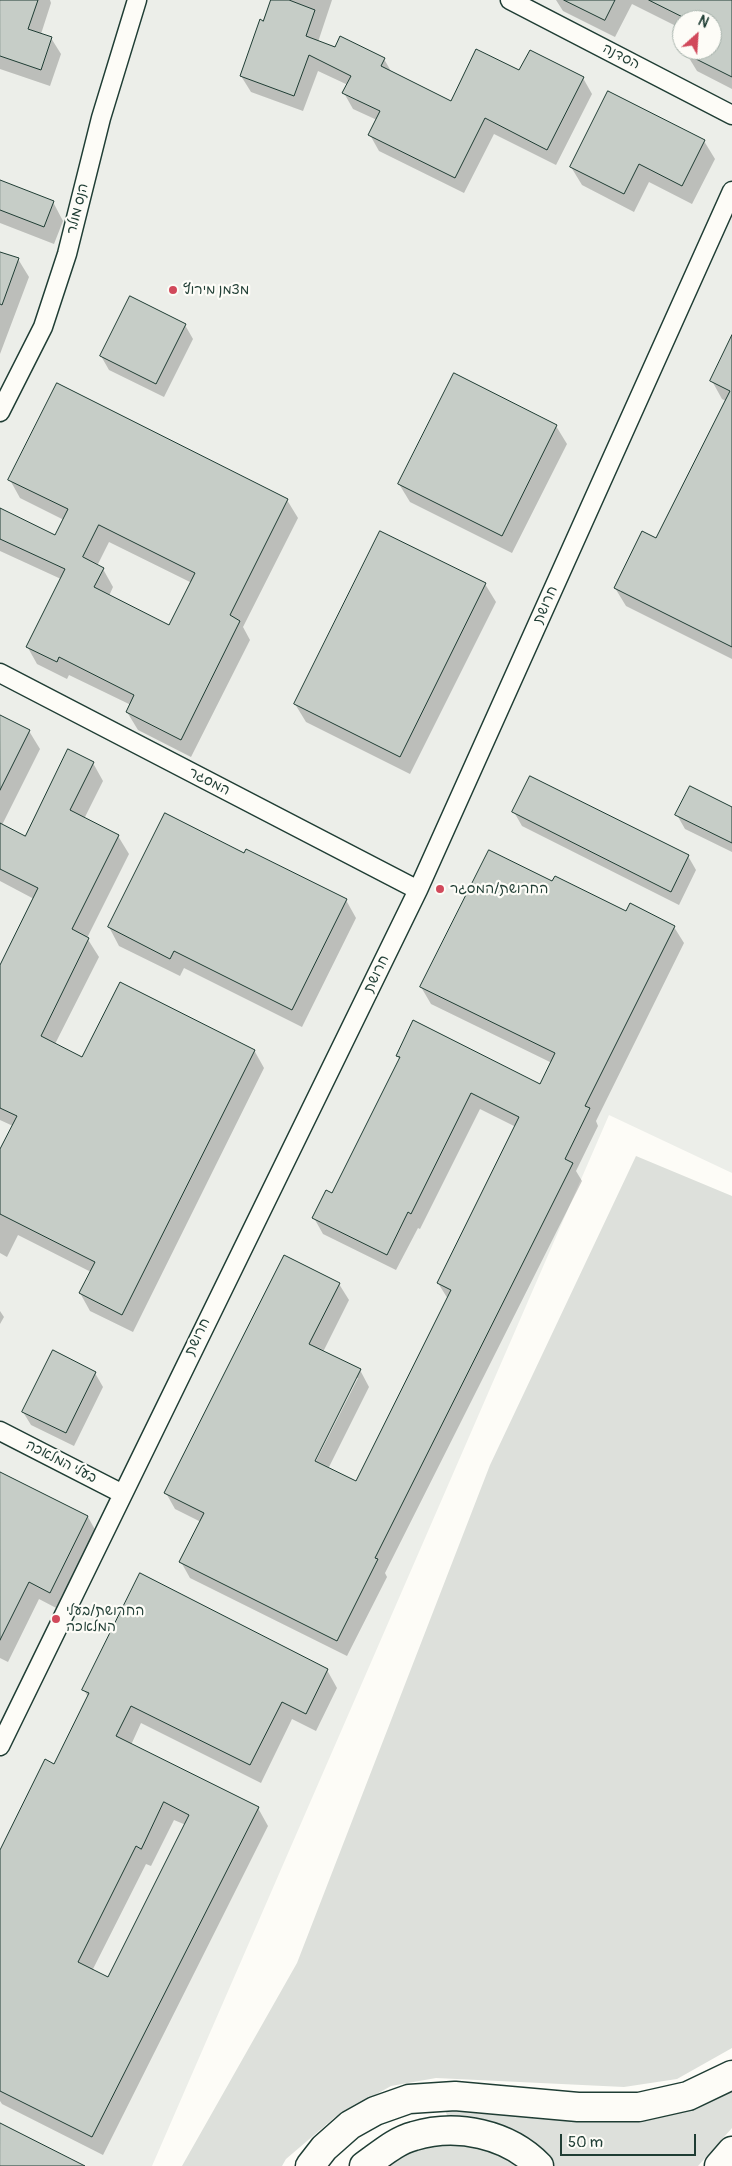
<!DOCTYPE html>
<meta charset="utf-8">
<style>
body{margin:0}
#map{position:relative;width:732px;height:2166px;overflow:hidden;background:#fdfcf7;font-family:Pangolin,sans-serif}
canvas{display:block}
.north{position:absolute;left:672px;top:10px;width:50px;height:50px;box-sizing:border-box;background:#fdfcf7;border:1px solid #a4b0a9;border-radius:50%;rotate:26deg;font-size:14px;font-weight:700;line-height:20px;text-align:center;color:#1f3d34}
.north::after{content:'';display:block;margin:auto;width:18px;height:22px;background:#d1495b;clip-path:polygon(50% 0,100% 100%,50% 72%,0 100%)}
.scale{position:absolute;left:560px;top:2134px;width:136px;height:22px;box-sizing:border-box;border:2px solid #1f3d34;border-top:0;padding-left:6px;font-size:15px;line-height:18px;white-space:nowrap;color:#1f3d34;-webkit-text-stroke:4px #fdfcf7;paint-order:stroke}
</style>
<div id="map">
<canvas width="732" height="2166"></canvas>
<div class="north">N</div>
<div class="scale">50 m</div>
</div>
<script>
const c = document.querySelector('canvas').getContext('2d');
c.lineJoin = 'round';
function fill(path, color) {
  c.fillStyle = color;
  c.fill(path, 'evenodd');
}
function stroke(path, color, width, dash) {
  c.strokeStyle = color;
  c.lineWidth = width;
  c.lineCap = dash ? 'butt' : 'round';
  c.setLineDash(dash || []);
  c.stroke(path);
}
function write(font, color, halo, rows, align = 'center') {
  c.font = font + ' Pangolin,"Playpen Sans Hebrew",sans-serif';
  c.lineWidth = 4.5;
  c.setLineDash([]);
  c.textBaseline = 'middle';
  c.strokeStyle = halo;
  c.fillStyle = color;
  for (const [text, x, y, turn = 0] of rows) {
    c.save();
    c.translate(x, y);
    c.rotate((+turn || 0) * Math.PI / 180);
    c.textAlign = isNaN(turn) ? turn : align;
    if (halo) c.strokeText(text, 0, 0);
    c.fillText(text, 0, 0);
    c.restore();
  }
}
fill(new Path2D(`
 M0 0H732V1173L609 1115 152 2166H0ZM682 20H712V50H682Z`), '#eceee9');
fill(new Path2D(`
 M636 1156 732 1196V2048L677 2079 624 2087 436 2078 391 2086 334 2118 286 2159 282 2166H182L297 1963 490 1465Z
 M732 2089V2128L698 2166H554L537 2148 448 2118 444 2107 658 2116 705 2104Z
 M459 2140 502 2154 519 2166H382L426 2142Z`), '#dde0db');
fill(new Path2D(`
 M0 0H50L51 3 41 34 51 38 61 54 50 86 0 69Z
 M271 0H332L318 42 384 59 392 73 451 102 520 72 583 78 592 94 556 165 494 134 464 193 379 151 370 135 377 120 353 109 344 93 348 85 318 71 303 111 251 92 241 76Z
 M556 0H732V89L697 71 686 53 688 50H712V20H682V29L632 4 615 37 563 11Z
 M704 141 715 159 692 204 649 182 634 212 582 185 571 167Z
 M0 182 53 202 63 221 54 244 0 223Z
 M0 253 18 259 29 277 0 354Z
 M185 325 193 339 164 397 109 370 101 356Z
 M732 338V659L626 606 615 588 657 540 726 401 722 399 712 381Z
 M556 426 567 444 512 553 410 502 399 484Z
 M10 480 287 500 298 518 243 627 250 640 191 757 138 730 127 712 131 705 69 675 67 679 37 664 27 646 61 579 0 551V509L56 537 64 520 20 498ZM109 542 192 583 170 626 109 596 113 587 103 569 97 566Z
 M381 532 485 584 496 602 410 774 306 722 295 704Z
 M0 716 29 731 40 749 2 825 26 837 93 763 103 781 84 819 118 836 129 854 87 938 99 957 55 1044 83 1058 254 1050 264 1068 133 1332 90 1311 80 1293 91 1272 18 1235 7 1257 0 1253V1152L13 1126 0 1120V967L34 899 0 881Z
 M732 808V852L685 829 677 815Z
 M514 812 688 856 696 870 679 905 522 826Z
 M245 854 346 900 356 918 302 1027 184 968 180 976 119 946 109 927Z
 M553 883 627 913 674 927 684 943 596 1121 598 1126 576 1171 582 1181 385 1573 387 1577 347 1656 190 1578 181 1562 201 1522 175 1509 166 1493 339 1284 349 1300 323 1352 360 1370 369 1387 328 1469 356 1483 448 1299 438 1283 516 1127 480 1109 420 1229 418 1228 396 1270 323 1234 314 1218 332 1195 400 1060 397 1056 541 1085 552 1063 431 1004 421 987ZM355 1378H358L313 1467 311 1466Z
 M0 1311 4 1317 0 1324Z
 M95 1373 103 1387 74 1446 31 1425 23 1412Z
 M0 1473 88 1517 98 1535 60 1610 39 1599 8 1662 0 1658Z
 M327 1670 337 1688 316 1731 292 1719 261 1783 141 1723 131 1745 258 1808 268 1826 103 2155 2 2104 0 2101V1852L54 1765 88 1697 84 1690ZM174 1820 186 1825 109 1979 92 1971 146 1864 151 1866Z`), '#0003');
const building = new Path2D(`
 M0 0H38L28 29 52 37 41 70 0 56Z
 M271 0H289L315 10 306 36 335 47 340 36 385 58 381 66 451 101 476 49 519 70 530 50 584 77 547 150 485 118 455 178 368 135 380 111 342 93 351 76 309 55 294 96 240 76 260 19 263 21Z
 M564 0H615L605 20Z
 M649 0H732V77L678 50H712V20H689Z
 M608 91 705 140 682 186 639 164 624 194 570 167Z
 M0 180 54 201 44 227 0 210Z
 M0 252 19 258 2 305 0 304Z
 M130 296 186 324 156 384 100 356Z
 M732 335V647L614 588 642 531 656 538 730 391 710 381Z
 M454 373 557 425 502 536 398 484Z
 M57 383 288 499 230 615 240 621 181 740 126 712 134 695 59 657 57 662 26 647 65 569 0 539V508L55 535 68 509 8 480ZM99 525 195 573 169 625 94 587 104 568 83 557Z
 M380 531 486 583 400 757 294 704Z
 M0 715 30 730 0 790Z
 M68 749 94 762 70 810 119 835 72 929 89 938 41 1036 82 1057 120 982 255 1050 122 1315 79 1293 95 1262 0 1214V1149L17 1116 0 1108V965L38 888 0 869V823L25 836Z
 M530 776 689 855 671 892 512 812Z
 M690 786 732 807V843L675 815Z
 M165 813 244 853 246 849 347 899 292 1010 174 951 170 959 108 927Z
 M489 850 552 881 555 876 626 911 630 903 675 926 585 1106 590 1108 565 1159 573 1163 375 1558 378 1559 337 1641 179 1562 204 1513 164 1493 284 1255 340 1283 309 1344 361 1369 315 1461 356 1481 451 1290 437 1283 519 1117 471 1093 411 1214 408 1212 387 1255 312 1218 326 1190 332 1193 400 1057 396 1056 413 1020 540 1084 555 1053 420 987Z
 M53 1350 96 1372 66 1433 22 1412Z
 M0 1472 88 1516 50 1593 29 1582 0 1640Z
 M140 1573 328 1669 306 1714 282 1702 250 1765 131 1706 116 1736 259 1807 92 2137 0 2091V1850L45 1759 54 1764 89 1693 82 1690ZM164 1802 189 1815 108 1977 78 1962 136 1846 141 1849Z
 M0 2123 85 2166H0Z`);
fill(building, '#c6cdc7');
stroke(building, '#1f3d34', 1);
const street = new Path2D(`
 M510 0 732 115
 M0 412 43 327 67 254 101 118 137 0
 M0 673 418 890
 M0 1431 121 1493
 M0 1746 418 890 732 191`);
const highway = new Path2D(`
 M310 2166 324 2148 350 2125 375 2111 409 2099 455 2096 578 2107H639L688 2096 732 2075
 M364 2166C380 2155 395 2141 414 2136 457 2123 508 2134 539 2166
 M719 2166 732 2151`);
stroke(street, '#1f3d34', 21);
stroke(highway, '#1f3d34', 31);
stroke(street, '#fdfcf7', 18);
stroke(highway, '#fdfcf7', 28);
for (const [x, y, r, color] of [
 [173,290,5,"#d1495b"],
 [440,889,5,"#d1495b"],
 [56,1619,5,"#d1495b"]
]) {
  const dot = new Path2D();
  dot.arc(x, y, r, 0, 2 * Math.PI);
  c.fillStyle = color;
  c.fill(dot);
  stroke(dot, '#fdfcf7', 2);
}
write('14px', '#1f3d34', '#fdfcf7', [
 ["הסדנה",621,57,27],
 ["הנס מולר",78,209,-76],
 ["חרושת",546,605,-66],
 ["המסגר",209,782,27],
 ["חרושת",377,974,-64],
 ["חרושת",198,1337,-64],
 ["בעלי המלאכה",61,1462,27]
]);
write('14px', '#1f3d34', '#fdfcf7', [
 ["מצמן מירוץ",183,290],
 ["החרושת/המסגר",450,889],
 ["החרושת/בעלי",66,1611],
 ["המלאכה",66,1627]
], 'left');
</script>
